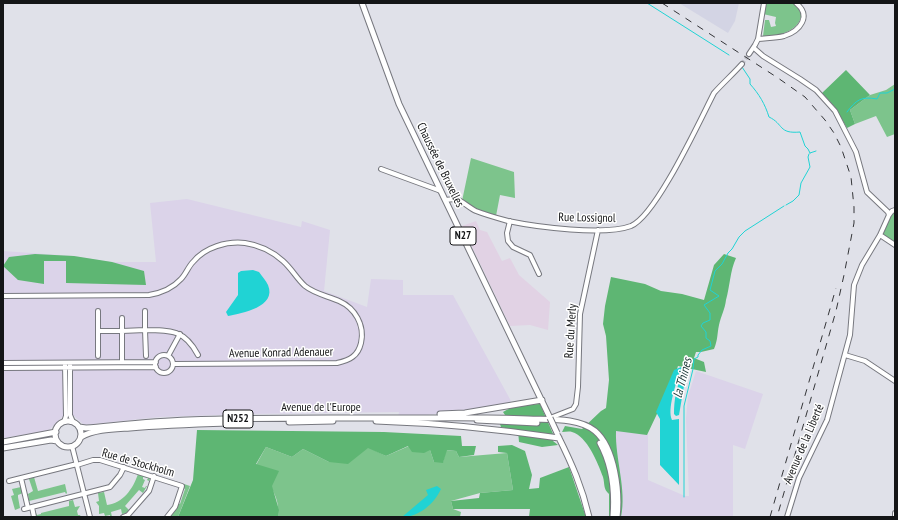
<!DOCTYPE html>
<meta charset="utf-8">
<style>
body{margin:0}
#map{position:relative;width:898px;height:520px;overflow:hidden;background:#e0e1e9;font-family:"PT Sans Narrow",sans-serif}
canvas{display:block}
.frame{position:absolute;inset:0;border:4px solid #141517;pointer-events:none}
</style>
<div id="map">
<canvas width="898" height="520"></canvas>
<div class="frame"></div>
</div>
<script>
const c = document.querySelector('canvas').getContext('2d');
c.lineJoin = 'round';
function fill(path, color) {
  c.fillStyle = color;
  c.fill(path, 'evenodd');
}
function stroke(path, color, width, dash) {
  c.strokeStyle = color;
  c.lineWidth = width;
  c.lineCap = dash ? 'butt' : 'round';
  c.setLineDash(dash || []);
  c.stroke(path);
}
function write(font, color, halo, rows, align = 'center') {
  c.font = font + ' "PT Sans Narrow",sans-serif';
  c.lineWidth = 3;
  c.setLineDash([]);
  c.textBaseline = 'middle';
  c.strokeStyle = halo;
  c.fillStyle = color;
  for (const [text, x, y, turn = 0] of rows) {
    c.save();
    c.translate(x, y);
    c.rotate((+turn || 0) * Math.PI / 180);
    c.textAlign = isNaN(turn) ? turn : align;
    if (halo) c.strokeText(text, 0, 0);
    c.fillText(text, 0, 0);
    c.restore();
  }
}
fill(new Path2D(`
 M476 221 480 230 487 232 502 261 510 258 519 275 550 302 548 330 530 325 510 326 462 226Z`), '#e1d2e4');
fill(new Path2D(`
 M187 199 301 227 302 221 330 230 324 291 367 307 371 279 403 280V295H453L511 401 508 406 398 418 399 412 249 414 160 417 84 425 74 416 62 417 48 431 3 438V251L74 256 112 262H156L150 203Z
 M696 371 763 394 745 449 733 445V517H618L613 429 648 434V480L685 496H689L686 419 688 396Z`), '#dbd3e9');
fill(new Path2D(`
 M679 3H739L735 21 728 33Z`), '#d3d4e4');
fill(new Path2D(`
 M767 3H793L801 11C804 29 778 38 763 36L765 20H769L771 27 776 26 775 23 776 17 763 14Z
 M895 84V134L887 137 876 116 855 124 850 110 870 95 886 90Z
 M471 158 514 172 515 198 500 195 496 216 479 211 462 201Z
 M895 211V243L882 234 890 215Z
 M409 446 430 450 434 462H443L446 450 456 451 459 457 507 453 513 490 480 493 451 501 453 509 461 512 460 517H278C281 497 267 480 256 465L266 447 292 457 303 449 329 462 368 447 386 456Z
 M138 474 150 478 149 481 147 480 148 478 143 477V479L145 480 142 487 145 488 146 486H147L143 493 139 490 125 506 129 510 126 513 122 514 121 509 111 512 112 517H110V515L105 516 104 513 99 514V506L96 502 99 501 98 493 104 492 107 505C123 503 133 489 138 474Z
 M34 477 38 491 65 484 67 493 66 494 65 492 29 501 28 494 33 491 29 479Z
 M184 484 190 486 178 517H169L177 507 178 503 180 504 185 489 183 488Z
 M21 487 23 493 18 495V497L20 508 15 510 11 496 14 495 12 489Z
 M73 500 75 507 80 506 77 511 78 515H80L81 517H36L35 511 37 515 41 514V513L69 506V501Z`), '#7dc48c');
fill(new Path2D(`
 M846 70 870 95 850 110 855 124 847 128 834 106 822 93Z
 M35 254 74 256 112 262 144 271 146 285 66 283V261H44V284L18 280 3 266 9 257Z
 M724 254 736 258C730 271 730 286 726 300 725 309 721 316 719 325 717 334 718 339 714 349L701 352H696L694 358 704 362 706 372 678 366 674 378 647 435 616 431C615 459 627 490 621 517H609V494C603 489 605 484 603 477 598 463 587 436 572 432 569 431 565 432 562 432L565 426 582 429 601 411 606 408 609 380 606 336 603 324 605 306 611 277 645 284 661 291 682 294 704 300 714 265Z
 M540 404 554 436 553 441 558 445 542 447 519 442 518 431 501 427 500 424 505 415 503 412C513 405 528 405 540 404Z
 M197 430 384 432 461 436 462 446H476L474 455 459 457 456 451 447 450 443 463 434 462 430 450 424 453 412 452 408 446 386 456 368 448 348 464 329 462 303 449 292 457 266 447 256 464 279 471 272 486 279 510 278 517H178L193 480Z
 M512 445 525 451 532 475 529 489 539 488 540 478 569 467 586 517H529L530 509H453L451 501 479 498 480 493 513 490 507 453 498 452V446Z`), '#5eb673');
fill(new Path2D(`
 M253 270 259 272C262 276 266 281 268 285 277 307 242 313 228 316L226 312 238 295V273L241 271Z
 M681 367 688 371 687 376 685 380 679 415 676 416 674 414C674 401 676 386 683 374L681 372 679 373C676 385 667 409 672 420L679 419V485L660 465V419L656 412 674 370Z
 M437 486 441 489C434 504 419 517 402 517L428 495 426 490Z`), '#20d3d4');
stroke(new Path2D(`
 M647 3 729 55
 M742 67 750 79V84C759 94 765 104 769 117 784 124 778 134 800 132L805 146 808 149 810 153
 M847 112C856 100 861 96 877 99L880 93H887L895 89
 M810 153 816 151
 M786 205 793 201 799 195 801 183 810 167 808 157 809 154
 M684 497V406L693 369 694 359 698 357V355L702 350 711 346 710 341 706 338V332L701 326 703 323 710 320V313L704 305 719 296 710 290 715 271 722 264 728 253 732 249 739 237 745 231 784 206`), '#20d3d4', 1);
stroke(new Path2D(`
 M742 64 749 54`), '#c1c2ca', 4, [4, 2]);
const minor = new Path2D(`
 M758 39C767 38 776 38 784 36 800 31 812 16 796 3
 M754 48 763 56 800 79 816 90 835 111 856 152 867 192 888 212 889 215 880 235 862 265 854 285 850 335 827 420 799 478 787 517
 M749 54 755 45 758 39 764 3
 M381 169 441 191
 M446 200C448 200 452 199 455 199 462 200 469 208 476 211 486 215 497 218 508 221 537 227 604 236 631 226 656 216 700 120 714 93 723 83 733 74 742 64
 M889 215 892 211 895 210
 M510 221 507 233 508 241 513 247 530 255 539 274
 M880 235 895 245
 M3 296 149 295C161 293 172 289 181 279 186 274 188 267 193 262 205 247 227 241 245 243 259 245 273 252 283 261 292 269 297 279 305 286 315 294 328 296 339 301 355 308 365 325 361 343 358 356 350 360 337 363L173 364
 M98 311V331H122V362
 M122 318V331L145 330V311
 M98 331V356
 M845 355 865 361 895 381
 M155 364a9 9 0 1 1 18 0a9 9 0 1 1-18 0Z
 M146 356 145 330C171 330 185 330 198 355
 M168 356 180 334
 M3 363 156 362
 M70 365V415L73 422
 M3 368 156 367
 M550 418 573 409 576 404 578 387 580 314 598 230
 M64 422 66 416 65 365
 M72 446 90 517
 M77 465 93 460H100L182 486 175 507 167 517
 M21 478 28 508
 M9 481 77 464
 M32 507 34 517
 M24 509 110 487 120 475 124 467
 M123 517 128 515 149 491 154 476
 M895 517V513`);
const major = new Path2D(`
 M362 3 399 104 550 418
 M440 414 465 413 542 400
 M477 420 537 423
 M376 421C437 423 498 429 559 438
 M55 434a13 13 0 1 1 26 0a13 13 0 1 1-26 0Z
 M289 422 333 421
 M79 427 86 428C120 425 154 421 188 420 258 417 328 418 398 418 441 418 484 417 528 419 549 420 578 417 595 431 615 448 620 493 617 517
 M558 436C572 464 582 487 589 517
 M81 437C95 429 114 429 130 428 163 425 196 424 229 423
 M3 442 56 432
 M600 443C612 465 615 492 613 517
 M3 448 51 440 57 441`);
stroke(minor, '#77787f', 6);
stroke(major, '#77787f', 7);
stroke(minor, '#fff', 4);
stroke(major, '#fff', 5);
stroke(new Path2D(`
 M662 3 778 78 805 97 825 120 834 133 841 147 851 177 854 207V223L844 275 836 311 777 517
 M770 517 836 288`), '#343538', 1, [7, 7]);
const majorBridge = new Path2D(`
 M550 418 557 433`);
stroke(majorBridge, '#77787f', 7, []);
stroke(majorBridge, '#fff', 5);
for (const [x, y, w] of [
 [463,236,26],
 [238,419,30]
]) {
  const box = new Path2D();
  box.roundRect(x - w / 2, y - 9, w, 18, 3);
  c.fillStyle = '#fff';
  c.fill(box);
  stroke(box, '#141517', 1);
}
write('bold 11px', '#141517', null, [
 ["N27",463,236],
 ["N252",238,419]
]);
write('12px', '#141517', '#fff', [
 ["Chaussée de Bruxelles",440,165,64],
 ["Rue Lossignol",587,218,1],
 ["Rue du Merly",571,331,-86],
 ["Avenue Konrad Adenauer",281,353,-1],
 ["Avenue de l'Europe",321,408],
 ["Avenue de la Liberté",804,444,-67],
 ["Rue de Stockholm",138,463,16]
]);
write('italic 13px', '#1f3939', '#fff', [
 ["la Thines",683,378,-75]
]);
</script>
